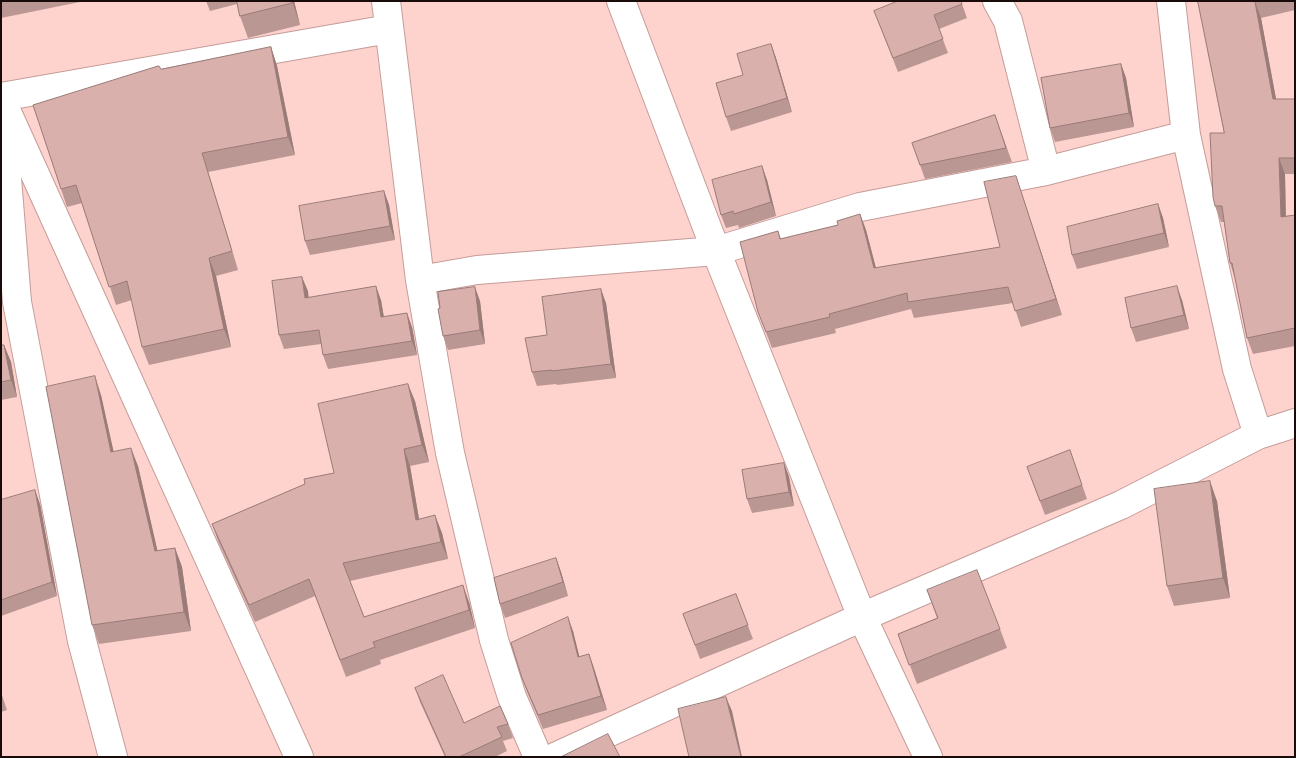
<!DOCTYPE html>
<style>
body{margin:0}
#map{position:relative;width:1296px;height:758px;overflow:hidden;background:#fed3ce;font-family:Mulish,sans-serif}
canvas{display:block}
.frame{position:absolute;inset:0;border:2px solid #190b0a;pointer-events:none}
</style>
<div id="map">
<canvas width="1296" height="758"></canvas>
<div class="frame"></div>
</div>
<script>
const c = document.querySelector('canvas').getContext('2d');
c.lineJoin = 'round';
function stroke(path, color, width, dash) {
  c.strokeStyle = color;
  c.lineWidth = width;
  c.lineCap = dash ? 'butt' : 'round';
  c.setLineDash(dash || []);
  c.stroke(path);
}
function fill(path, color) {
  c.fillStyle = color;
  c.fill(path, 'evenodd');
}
const street = new Path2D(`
 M386 1 420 280 450 453 494 640 512 697 538 757
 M621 1 716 251 862 617 928 757
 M997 1 1008 21 1046 171
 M1171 1 1186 135 1237 369 1258 435
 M1 97 389 29
 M1 99 299 757
 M2 116 17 302 82 641 113 757
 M420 280 477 270 716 251 860 207 1046 171 1186 135
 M555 757 862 617 1121 505 1258 435 1295 423`);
stroke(street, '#c59c98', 30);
stroke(street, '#fff', 28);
fill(new Path2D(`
 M1 1H85L1 18Z
 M206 1H294L300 25 248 38 240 16 237 4 210 11Z
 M961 1 967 18 939 29 948 53 898 72 874 11Z
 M1198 1H1295V10L1261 18 1276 99H1295V174H1285L1286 216 1295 215V346L1253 354 1247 338 1235 279 1230 263 1224 222H1221L1215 206 1224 133Z
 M771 44 776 58 792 112 731 131 726 117 743 75Z
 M271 47 277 66 295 155 208 172 238 270 216 276 231 347 149 365 142 347 132 300 116 305 82 203 67 207 61 189 161 69Z
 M1121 64 1126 78 1134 127 1055 142 1050 128Z
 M995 115 1012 162 925 179 912 143Z
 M762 166 767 180 776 216 739 228 738 225 726 228 721 215Z
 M384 191 389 205 395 240 310 255 305 241Z
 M1021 192 1062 315 1021 327 1013 303 914 318 911 309 835 329 836 333 772 348 758 312 778 231 781 239 838 225 860 214 866 230 876 268 1000 247Z
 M1158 204 1163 218 1169 247 1077 269 1072 255Z
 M308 291V298L381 300 384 317 412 327 417 355 328 369 323 355 321 344 284 349 279 335Z
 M1182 300 1189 329 1136 342 1131 328Z
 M480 301 485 344 448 350 443 336Z
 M606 303 616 378 557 385 556 384 537 386 532 372 547 335Z
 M1 345H4L11 362 17 397 1 400Z
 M101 395 113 452 138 466 157 551 175 548 182 567 191 631 99 644 92 625Z
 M415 401 429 462 410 466 419 519 442 533 448 559 350 581 364 617 469 602 475 628 380 660 381 664 346 677 315 596 255 622 218 541 212 524 305 484 334 473Z
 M1070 450 1087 499 1045 515 1027 467Z
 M784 463 789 477 794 506 752 513 747 499Z
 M1 500 40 504 57 596 1 616Z
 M1217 501 1230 598 1174 606 1167 586Z
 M556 558 561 572 568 596 505 618 500 604Z
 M927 590 1000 629 1007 648 917 684 898 634 937 618Z
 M736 594 753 639 700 659 683 614Z
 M573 631 579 657 589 654 607 710 543 729 527 692 522 678Z
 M415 688 464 723 508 724 513 738 503 741 507 751 495 757H445L420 702Z
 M1 692 7 710 1 712Z`), '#bb9794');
fill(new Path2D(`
 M292 1H294L300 25Z
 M1255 2 1261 18 1279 115 1273 99Z
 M771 44 776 58 792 112 787 98Z
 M271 47 277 66 295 155 288 137Z
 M1121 64 1126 78 1134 127 1129 113Z
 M202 153 208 172 238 270 232 251Z
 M1279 158 1285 174 1286 233 1281 217Z
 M762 166 767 180 776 216 771 202Z
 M1016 176 1021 192 1062 315 1056 299Z
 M384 191 389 205 395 240 390 226Z
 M1158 204 1163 218 1169 247 1164 233Z
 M860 214 866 230 880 284 874 268Z
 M209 258 216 276 231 347 224 329Z
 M302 277 308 291 310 312 305 298Z
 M376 286 381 300 386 331 381 317Z
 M1177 286 1182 300 1189 329 1184 315Z
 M475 287 480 301 485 344 480 330Z
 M601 289 606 303 616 378 611 364Z
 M407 313 412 327 417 355 412 341Z
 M4 345 11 362 17 397 11 380Z
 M95 376 101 395 118 471 111 452Z
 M408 384 415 401 429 462 422 445Z
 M131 448 138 466 162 570 155 551Z
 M404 449 410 466 422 537 416 520Z
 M784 463 789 477 794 506 789 492Z
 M1210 481 1217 501 1230 598 1223 578Z
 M35 490 40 504 57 596 52 582Z
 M435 515 442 533 448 559 441 542Z
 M175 548 182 567 191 631 184 612Z
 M556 558 561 572 568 596 563 582Z
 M463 585 469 602 475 628 469 610Z
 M568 617 573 631 583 671 578 657Z
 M589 654 594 668 607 710 601 696Z
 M726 697 732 711 742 757H741Z`), '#997b78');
const building = new Path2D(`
 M237 1H292V3L240 16Z
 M898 1H961L962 4 934 15 943 39 893 58 874 11Z
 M1198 1H1259L1255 2 1273 99H1295V158H1279L1281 217 1295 215V328L1247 338 1232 263H1230L1222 206H1215L1213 197 1210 133H1224Z
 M771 44 787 98 726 117 716 83 743 75 737 54Z
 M271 47 288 137 202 153 232 251 209 258 224 329 142 347 127 281 109 287 76 185 61 189 33 105 158 66H159L161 69Z
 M1121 64 1129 113 1050 128 1041 78Z
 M995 115 1006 148 920 165 912 143Z
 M762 166 771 202 734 214 733 211 721 215 712 180Z
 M1016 176 1056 299 1015 311 1008 287 908 302 907 293 829 314 830 317 766 332 758 312 740 242 778 231 780 239 838 225 837 221 860 214 874 268 1000 247 984 182Z
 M384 191 390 226 305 241 299 206Z
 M1158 204 1164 233 1072 255 1067 227Z
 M302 277 305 298 376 286 381 317 407 313 412 341 323 355 319 330 279 335 272 281Z
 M1177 286 1184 315 1131 328 1125 298Z
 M475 287 480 330 443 336 438 309 440 308 438 292Z
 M601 289 611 364 552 371V370L532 372 525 338 547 335 542 297Z
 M1 345H4L11 380 1 382Z
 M95 376 111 452 131 448 155 551 175 548 184 612 92 625 46 387Z
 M408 384 422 445 404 449 416 520 435 515 441 542 343 563 364 617 463 585 469 610 373 642 375 647 340 660 309 579 249 605 212 524 305 484 304 479 334 473 318 404Z
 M1070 450 1082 485 1040 501 1027 467Z
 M784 463 789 492 747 499 742 470Z
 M1210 481 1223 578 1167 586 1154 489Z
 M35 490 52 582 1 600V500Z
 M556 558 563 582 500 604 494 578Z
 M977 570 1000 629 909 665 898 634 938 618 927 590Z
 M736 594 748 625 695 645 683 614Z
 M568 617 578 657 589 654 601 696 538 715 522 678 511 643Z
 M443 675 464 723 500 706 508 724 497 727 502 737 459 757H446L415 688Z
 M726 697 741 757H689L678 709Z
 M608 734 620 757H561Z`);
fill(building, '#dab0ac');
stroke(building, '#997b78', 1);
</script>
